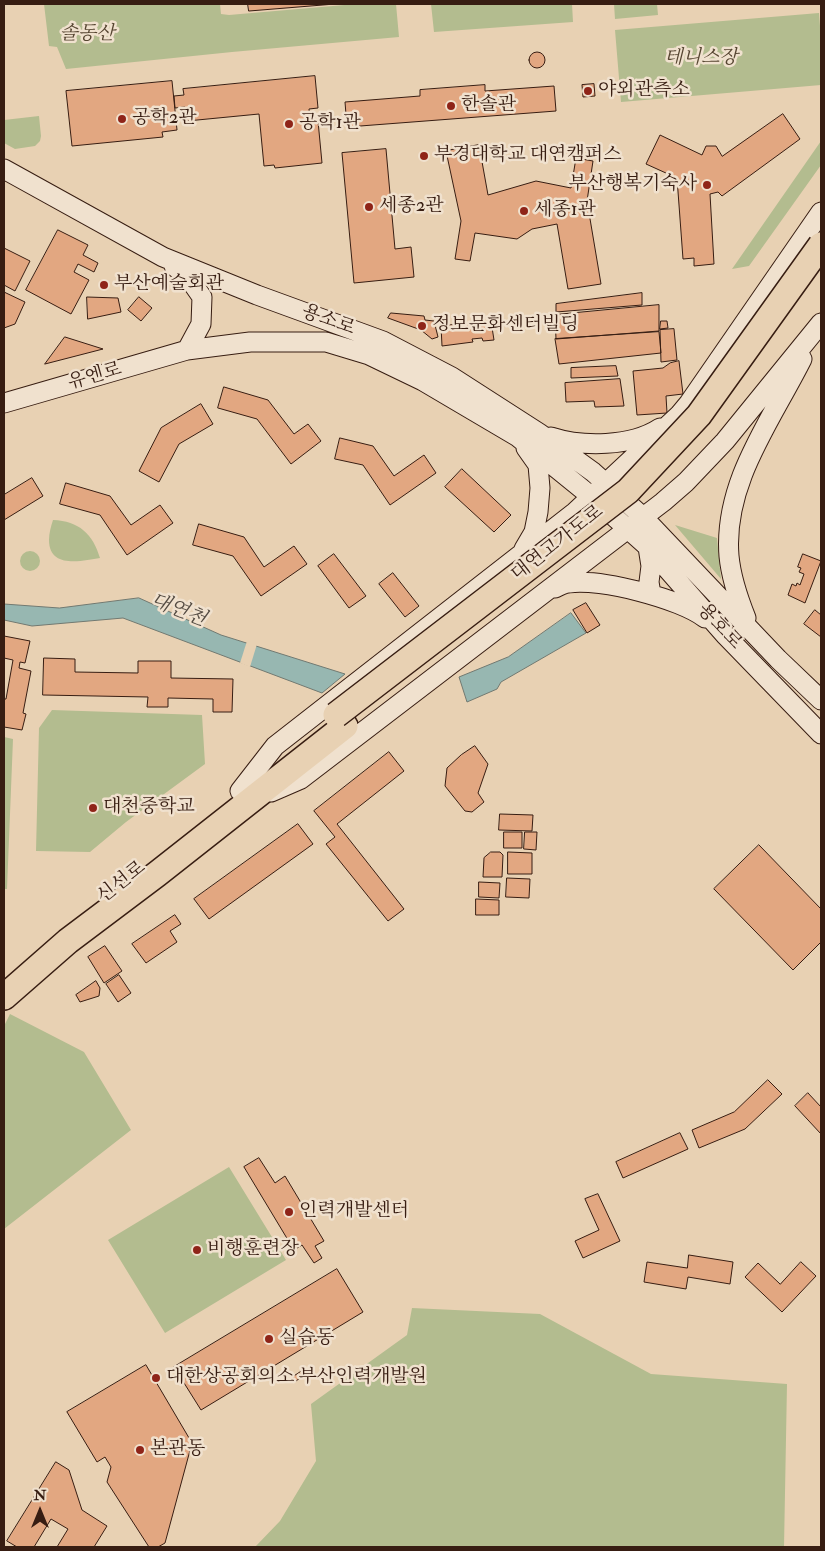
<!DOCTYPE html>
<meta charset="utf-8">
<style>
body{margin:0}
#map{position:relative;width:825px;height:1551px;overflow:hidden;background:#e8d1b3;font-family:"IM FELL Double Pica",serif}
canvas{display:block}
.frame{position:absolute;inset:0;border:5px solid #371d12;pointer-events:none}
.north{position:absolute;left:15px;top:1486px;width:50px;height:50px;-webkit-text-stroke:4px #f0e1ce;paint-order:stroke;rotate:0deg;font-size:14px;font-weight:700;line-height:20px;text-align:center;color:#371d12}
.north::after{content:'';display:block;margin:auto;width:18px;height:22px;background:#371d12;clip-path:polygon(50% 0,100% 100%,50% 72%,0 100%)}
</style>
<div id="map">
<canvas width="825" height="1551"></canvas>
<div class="frame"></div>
<div class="north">N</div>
</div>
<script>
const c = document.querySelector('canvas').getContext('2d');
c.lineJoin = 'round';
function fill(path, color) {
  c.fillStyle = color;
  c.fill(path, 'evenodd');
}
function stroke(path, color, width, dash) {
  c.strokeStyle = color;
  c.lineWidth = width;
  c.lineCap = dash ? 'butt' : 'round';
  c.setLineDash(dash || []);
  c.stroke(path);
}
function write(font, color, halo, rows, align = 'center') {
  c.font = font + ' "IM FELL Double Pica","Noto Serif KR",serif';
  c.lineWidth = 5;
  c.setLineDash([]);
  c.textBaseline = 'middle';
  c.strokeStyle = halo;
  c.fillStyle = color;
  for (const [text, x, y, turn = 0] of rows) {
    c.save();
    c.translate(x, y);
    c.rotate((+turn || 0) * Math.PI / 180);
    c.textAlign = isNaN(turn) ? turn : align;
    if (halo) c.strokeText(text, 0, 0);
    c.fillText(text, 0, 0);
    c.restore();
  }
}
fill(new Path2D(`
 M44 4H220L221 14 229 15 356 4H396L399 37 232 52 66 69 57 47 49 46Z
 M431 4H572L573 22 434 32Z
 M614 4H657L658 15 615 19Z
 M819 13 821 39V85L621 102 615 30Z
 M39 116 41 136 40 141 35 146 15 149 4 143V120Z
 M821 141V165L749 266 732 269Z
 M53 520C79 521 93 534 100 558 82 561 49 569 49 540 49 533 51 526 53 520Z
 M675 525 717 538 721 579Z
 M20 561a10 10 0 1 1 20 0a10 10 0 1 1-20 0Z
 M52 710 202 715 205 764 126 822 90 852 36 851 39 728Z
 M4 737 13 739 7 889H4Z
 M10 1014 84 1052 131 1130 4 1229V1026Z
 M229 1167 286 1260 165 1333 108 1240Z
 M412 1308 540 1314 651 1374 787 1384 784 1547H255L280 1521 316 1461 311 1404 407 1335Z`), '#b3bc8f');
const water = new Path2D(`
 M139 598 221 635 345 674 322 693 123 618 32 626 4 620V604L59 608Z
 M571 613 586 633 501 682 497 689 467 702 459 677 508 657Z`);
fill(water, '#97b7b1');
stroke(water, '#717971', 1);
fill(new Path2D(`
 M247 641 257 644 250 667 240 663Z`), '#e8d1b3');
const building = new Path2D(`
 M248 4H335L249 11Z
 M529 60a8 8 0 1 1 16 0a8 8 0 1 1-16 0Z
 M315 76 318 108 309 109 310 122 318 121 322 163 275 168 274 165 264 166 259 114 187 121 185 107 175 108 174 96 184 95 183 89Z
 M172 81 177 130 162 132 163 137 72 146 66 91Z
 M594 84 595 96 583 97 582 85Z
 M485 85V91L554 86 556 111 347 127 345 102 420 96V90Z
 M783 114 800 139 722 196 718 192 710 194 714 264 694 266V258L683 259 677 178 646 164 660 135 702 155 706 146H716L722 156Z
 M479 145 488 195 536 181 571 188 576 158 593 161 587 201 601 284 568 289 557 224 532 229 517 239 475 233 470 261 455 259 461 221 446 151Z
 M386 149 395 249 411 247 414 277 354 283 342 153Z
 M58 230 88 245 83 255 98 263 94 272 78 264 74 272 89 280 71 314 26 290Z
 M4 248 30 261 15 291 4 285Z
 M4 292 25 302 15 324 4 328Z
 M642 293V305L556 312V304Z
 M87 297 118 298 121 312 88 319Z
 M139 297 152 308 141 321 128 310Z
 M659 305V331L556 339 555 315Z
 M391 313 424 316 425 320 434 321 438 337 432 339 421 330 388 318Z
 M479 319 482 322 491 321 494 340 483 341 482 338 472 339 473 342 442 346 441 326 475 322Z
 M661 321H667L668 328 660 329Z
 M674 329 677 360 661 362 660 330Z
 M659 332 661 353 559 364 555 339Z
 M65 337 103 349 45 364Z
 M679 361 683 394 666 396 667 413 637 415 633 371 663 368 670 363Z
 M616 366 618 376 571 378V368Z
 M620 379 624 406 595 407 594 401 566 402 565 383Z
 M224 387 268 400 294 434 308 424 321 441 291 464 257 419 218 408Z
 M201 404 213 424 179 444 159 482 139 471 161 428Z
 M340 438 373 446 394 476 424 455 436 473 390 505 363 465 335 459Z
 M462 469 511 515 494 532 445 487Z
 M32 478 43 496 4 520V495Z
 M66 483 110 496 131 525 160 505 173 523 127 555 100 515 60 504Z
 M199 524 244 537 264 567 294 546 307 564 261 596 233 556 193 545Z
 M334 554 366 596 349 608 318 566Z
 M803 554 821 561 805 603 788 595 792 584 796 586 797 583 800 585 804 574 799 572 801 568 798 567Z
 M393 573 419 606 405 617 379 584Z
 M586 603 600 625 587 633 573 610Z
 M815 610 821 615V637L804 624Z
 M4 636 30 641 25 663 20 662 19 668 31 671 23 713 26 714 22 730 4 727V699H6L13 660 4 658Z
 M44 658 75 659V672L138 673V661H171V678L233 679 232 712H213V699L168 698V707H147L148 697 43 695Z
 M475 746 488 764 478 793 484 802 472 812 465 811 445 786 447 768 461 755Z
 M389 752 404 771 337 824 404 909 388 921 326 844 335 837 314 811Z
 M500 814 533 815 532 831 499 830Z
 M298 824 313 844 209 919 194 899Z
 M504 832H522V848H504Z
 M525 832H537L536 850 524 849Z
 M759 845 821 909V942L793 970 714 889Z
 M491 852H500L503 855 502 877H483L484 858Z
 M508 852 532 853V874H508Z
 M507 878 530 879 529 898 506 897Z
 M479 882 500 883 499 898 479 897Z
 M476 899 499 900V915H476Z
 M175 915 181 924 170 931 177 942 146 963 132 944Z
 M105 946 122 971 104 983 88 957Z
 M119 975 131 993 118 1002 106 984Z
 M96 981 100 988 99 996 80 1002 76 995Z
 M768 1080 782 1094 745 1129 699 1148 692 1130 734 1112Z
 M808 1093 821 1107V1134L795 1106Z
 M680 1133 688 1149 623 1178 616 1162Z
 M259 1158 275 1183 285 1176 324 1241 315 1246 322 1258 314 1263 302 1245 294 1250 244 1167Z
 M598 1194 620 1241 583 1258 575 1241 599 1230 585 1199Z
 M689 1255 733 1262 730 1284 688 1277 686 1289 644 1282 647 1262 687 1268Z
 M801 1262 816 1276 782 1312 745 1277 758 1263 780 1284Z
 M337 1269 363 1312 201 1410 174 1367Z
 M146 1365 192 1443 165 1543 158 1547H149L107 1482 111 1467 105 1457 97 1462 67 1412Z
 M305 1369 308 1372 296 1381 293 1377Z
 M56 1462 69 1470 82 1510 107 1526 94 1547H57L68 1529 51 1519 34 1547H17L7 1541Z`);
fill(building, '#e2a781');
stroke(building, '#371d12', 1);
const secondary = new Path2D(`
 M4 169 163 257 257 295 383 341 452 377 539 433 593 472 643 517 778 659 821 700
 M174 266 188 277 202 297 201 324 187 350
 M4 403 187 350 250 342H326L369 355 423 381 518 437 592 497 648 547 726 636 821 734
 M551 437C582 447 631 447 660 428
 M648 547 651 566 649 582 651 594
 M524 549 534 532 538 512 540 488 538 465 526 448
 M555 588C559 586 565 583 569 583 600 578 681 599 705 618
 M746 618C738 598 731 577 729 556 723 483 771 421 802 359
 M240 791 275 746 575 512 679 415 689 403 821 212
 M271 792 301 779 663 502 686 482 725 441 821 323`);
const highway = new Path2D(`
 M4 997 68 941 157 874 345 726`);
stroke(secondary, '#371d12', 21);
stroke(highway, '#371d12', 28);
stroke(secondary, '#f0e1ce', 19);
stroke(highway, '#e8d1b3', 25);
const highwayBridge = new Path2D(`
 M336 715 628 491 699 415 821 245`);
stroke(highwayBridge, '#371d12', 28, []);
stroke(highwayBridge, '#e8d1b3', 25);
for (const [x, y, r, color] of [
 [588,91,5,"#8f2418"],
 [451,106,5,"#8f2418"],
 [122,119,5,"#8f2418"],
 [289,124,5,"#8f2418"],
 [424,156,5,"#8f2418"],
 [707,185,5,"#8f2418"],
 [369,207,5,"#8f2418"],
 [524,211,5,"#8f2418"],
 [104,285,5,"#8f2418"],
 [422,326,5,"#8f2418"],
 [93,808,5,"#8f2418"],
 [289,1212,5,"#8f2418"],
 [197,1250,5,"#8f2418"],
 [269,1339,5,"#8f2418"],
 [156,1378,5,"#8f2418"],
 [140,1450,5,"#8f2418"]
]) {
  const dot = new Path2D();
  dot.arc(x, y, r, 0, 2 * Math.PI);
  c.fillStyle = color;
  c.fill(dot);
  stroke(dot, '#f0e1ce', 2);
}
write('italic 19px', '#564531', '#f0e1ce', [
 ["솔동산",87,35],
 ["테니스장",701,59]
]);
write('19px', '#371d12', '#f0e1ce', [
 ["야외관측소",598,91],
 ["한솔관",461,106],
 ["공학2관",132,119],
 ["공학1관",299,124],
 ["부경대학교 대연캠퍼스",434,156],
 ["부산행복기숙사",697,185,"right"],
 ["세종2관",379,207],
 ["세종1관",534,211],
 ["부산예술회관",114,285],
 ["정보문화센터빌딩",432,326],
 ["대천중학교",103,808],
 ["인력개발센터",299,1212],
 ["비행훈련장",207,1250],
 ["실습동",279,1339],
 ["대한상공회의소 부산인력개발원",166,1378],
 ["본관동",150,1450]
], 'left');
write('19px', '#371d12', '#f0e1ce', [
 ["용소로",328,321,20],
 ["유엔로",95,377,-16],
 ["대연고가도로",558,544,-38],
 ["용호로",719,627,47],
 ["신선로",122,883,-38]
]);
write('italic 20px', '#544b42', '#f0e1ce', [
 ["대연천",178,611,22]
]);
</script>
